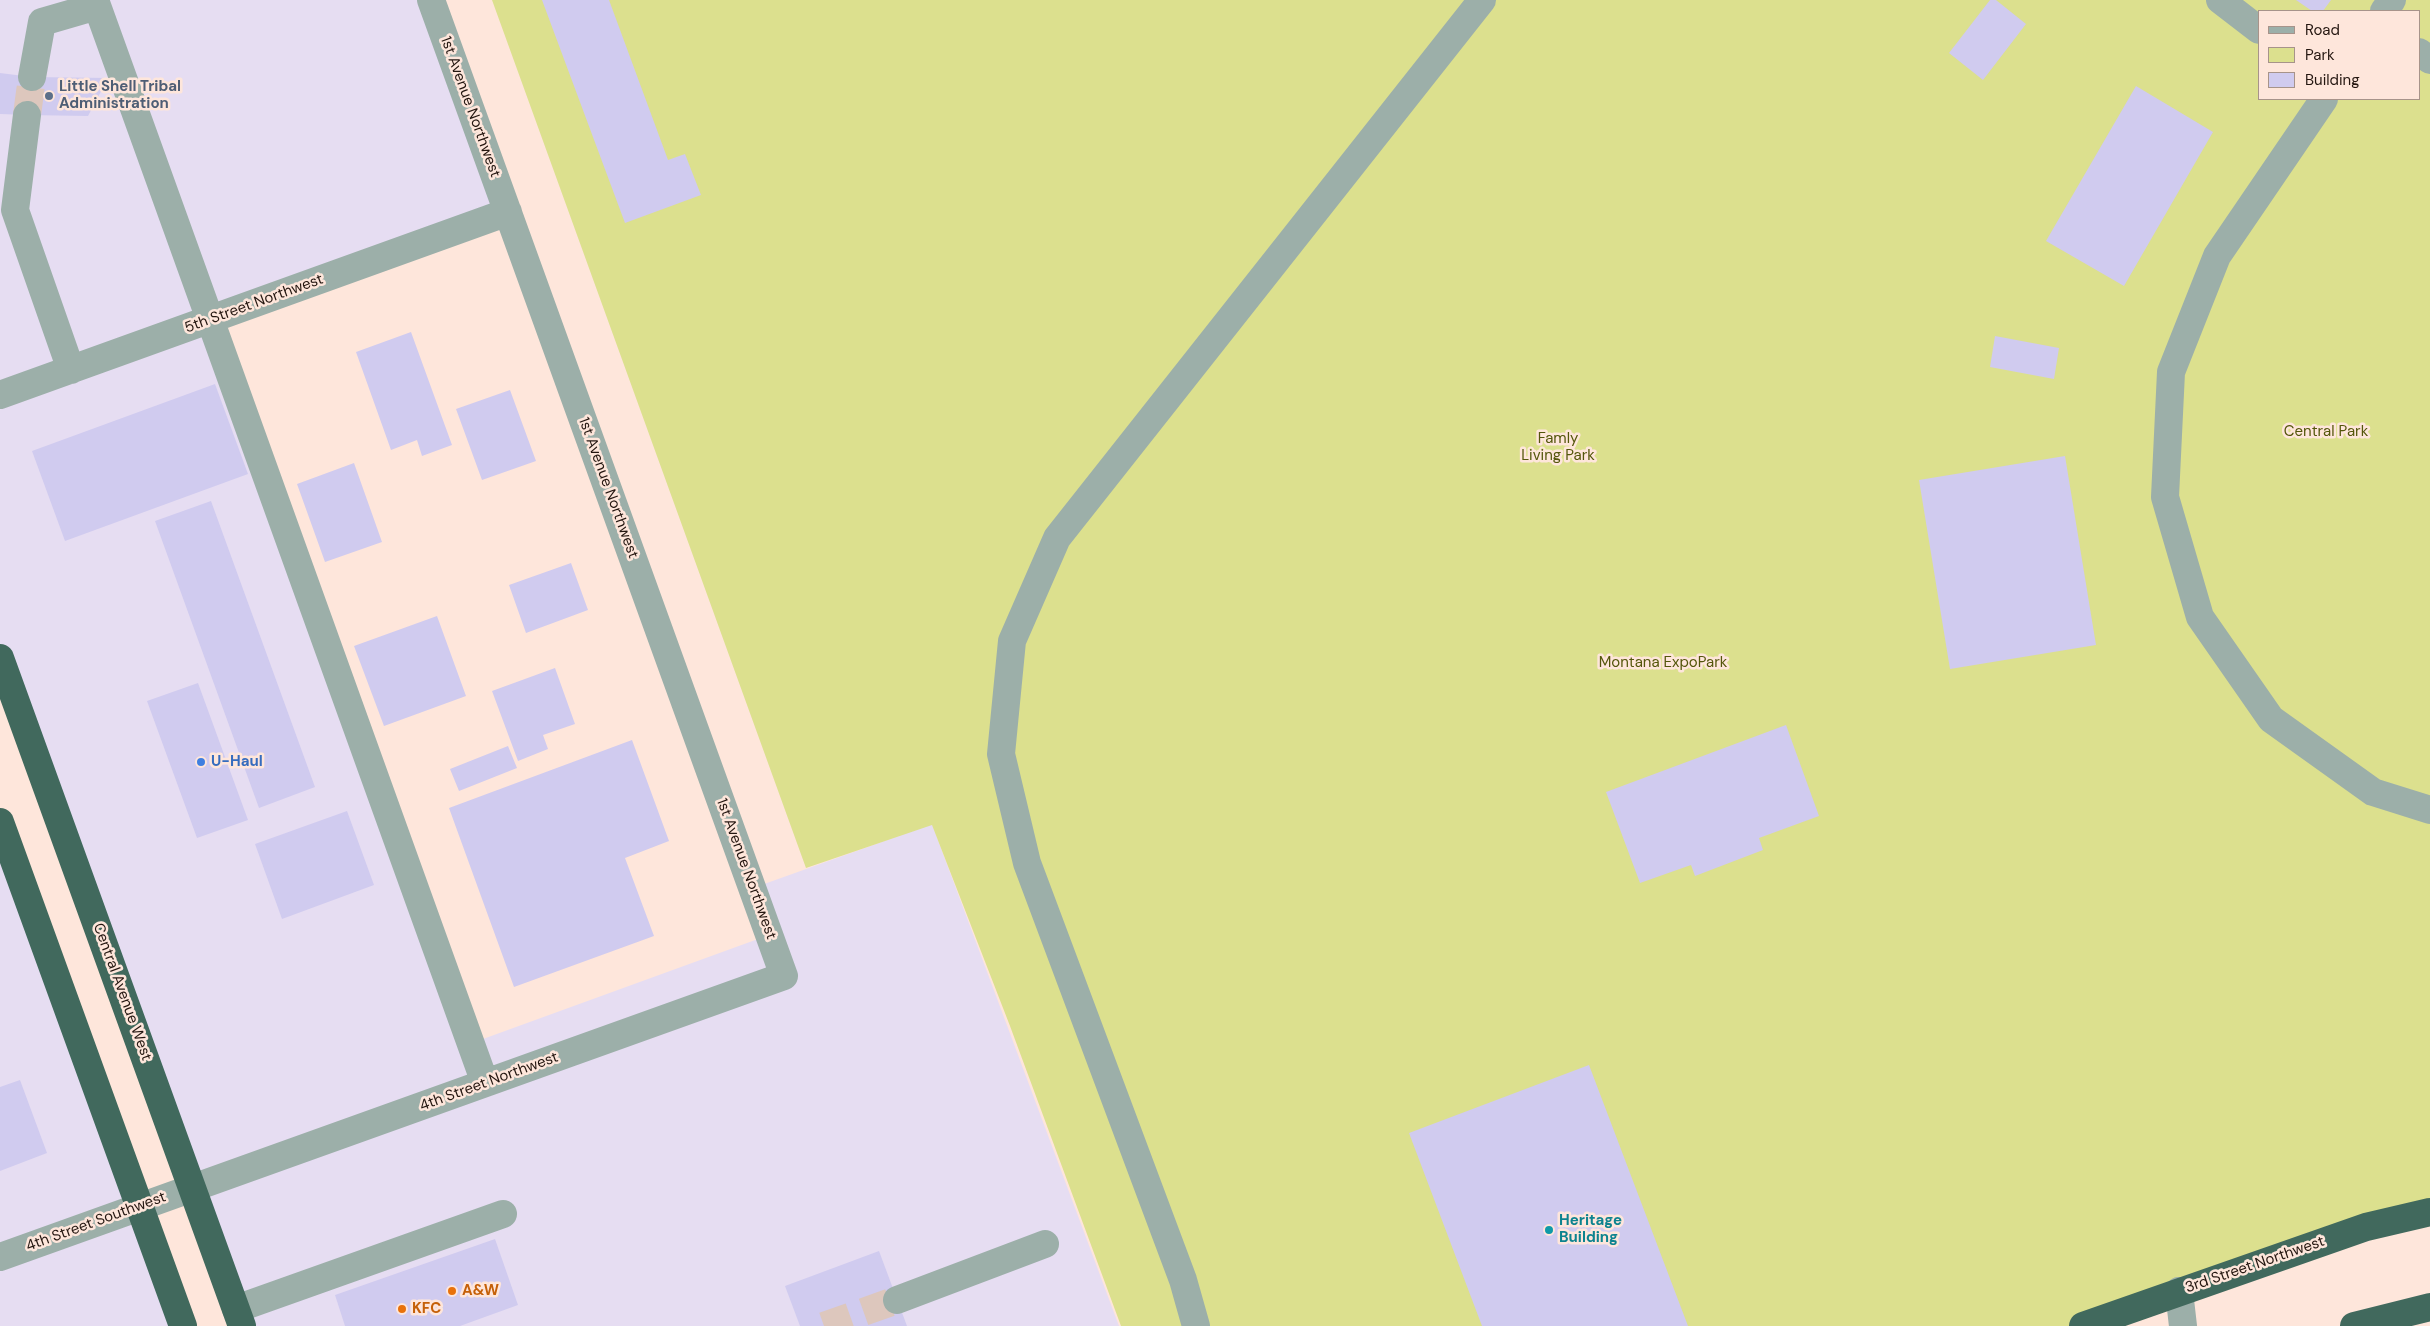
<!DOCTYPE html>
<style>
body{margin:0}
#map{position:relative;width:2430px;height:1326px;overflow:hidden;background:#fee6db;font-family:"DM Sans",sans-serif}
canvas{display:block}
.legend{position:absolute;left:2258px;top:10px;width:162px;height:90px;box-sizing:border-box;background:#fee6db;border:1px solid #a7938a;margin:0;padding:6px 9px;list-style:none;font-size:15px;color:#241610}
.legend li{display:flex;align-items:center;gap:10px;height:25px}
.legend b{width:25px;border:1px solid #a7938a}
</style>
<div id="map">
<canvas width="2430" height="1326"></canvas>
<ul class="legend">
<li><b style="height:6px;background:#9cafa9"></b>Road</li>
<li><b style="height:14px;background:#dce08e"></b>Park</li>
<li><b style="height:14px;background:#d0cbef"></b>Building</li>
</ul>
</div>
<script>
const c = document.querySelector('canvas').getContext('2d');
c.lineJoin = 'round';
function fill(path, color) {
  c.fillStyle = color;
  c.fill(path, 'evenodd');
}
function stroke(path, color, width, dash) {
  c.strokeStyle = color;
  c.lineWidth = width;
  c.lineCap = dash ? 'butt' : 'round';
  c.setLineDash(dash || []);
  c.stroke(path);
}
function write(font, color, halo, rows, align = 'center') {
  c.font = font + ' "DM Sans",sans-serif';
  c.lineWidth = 5;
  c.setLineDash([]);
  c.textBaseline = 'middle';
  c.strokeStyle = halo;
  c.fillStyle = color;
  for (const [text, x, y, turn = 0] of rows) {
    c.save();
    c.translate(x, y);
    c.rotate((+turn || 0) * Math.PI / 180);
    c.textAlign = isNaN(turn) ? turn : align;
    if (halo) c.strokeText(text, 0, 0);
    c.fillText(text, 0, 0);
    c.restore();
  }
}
fill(new Path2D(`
 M0 0H431L508 212 211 320 472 1043 769 935 753 888 932 824 1119 1326H242L0 658Z
 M0 829 183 1326H0Z`), '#e6ddf2');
fill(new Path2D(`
 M492 0H2430V1213L2084 1326H1121L1010 1026 932 825 806 868ZM2259 11H2419V99H2259Z`), '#dce08e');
fill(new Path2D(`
 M542 0H609L668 160 685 154 701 195 625 223Z
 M1990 0H1996L2026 24 1983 80 1949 53Z
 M2296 0H2331L2323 11H2312Z
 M0 73 32 77 108 78 88 116 27 115 0 114Z
 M2136 86 2213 132 2124 286 2046 241Z
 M411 332 452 445 422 456 417 440 391 450 356 352Z
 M1995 336 2059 348 2054 379 1990 367Z
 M215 384 248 474 65 541 32 451Z
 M510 390 536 461 482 480 456 409Z
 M2065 456 2096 645 1950 669 1919 480Z
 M354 463 382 542 325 562 297 484Z
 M211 501 315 787 259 808 155 521Z
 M571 563 588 610 526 633 509 585Z
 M437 616 466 696 384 726 354 646Z
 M555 668 575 724 543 735 548 749 518 761 492 691Z
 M198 683 248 820 197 838 147 701Z
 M1786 725 1819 816 1759 838 1763 850 1695 876 1691 865 1640 883 1606 792Z
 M632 740 669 841 625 858 654 936 514 987 449 808Z
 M508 746 517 768 459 791 450 769Z
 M347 811 374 885 282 919 255 844Z
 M1589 1065 1688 1326H1482L1409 1133Z
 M20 1080 47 1153 0 1171V1087Z
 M495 1239 518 1305 460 1326H345L335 1295Z
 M879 1251 907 1326H800L785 1286Z`), '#d0cbef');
stroke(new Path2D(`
 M27 115 32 77
 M824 1326 897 1300`), '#ddc7bd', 28, [28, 14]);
stroke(new Path2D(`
 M95 0 485 1083
 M2220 0 2259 30
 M2384 11 2392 0
 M2419 52 2430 60
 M32 77 42 22 97 6
 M2324 99 2217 256 2171 372 2165 497 2200 617 2271 719 2373 792 2430 810
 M27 115 15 210 71 370
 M0 395 508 212
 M0 1257 784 976 431 0
 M2179 1291 2183 1326
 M897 1300 1045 1244
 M236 1309 503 1214
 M1196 1326 1183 1280 1027 863 1001 754 1012 641 1057 538 1482 0`), '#9cafa9', 28);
stroke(new Path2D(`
 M0 658 242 1326
 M0 822 183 1326
 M2083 1326 2366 1227 2430 1212
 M2354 1326 2430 1307`), '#41695d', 28);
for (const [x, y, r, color] of [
 [49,96,5,"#5c6f8a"],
 [201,762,5,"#3f7fe0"],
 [1549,1230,5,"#0f9aa8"],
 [452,1291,5,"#e8710a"],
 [402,1309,5,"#e8710a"]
]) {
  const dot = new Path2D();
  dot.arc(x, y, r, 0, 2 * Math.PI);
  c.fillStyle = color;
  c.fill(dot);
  stroke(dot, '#fee6db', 2);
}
write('bold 15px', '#4e5e75', '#fee6db', [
 ["Little Shell Tribal",59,87],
 ["Administration",59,104]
], 'left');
write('15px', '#241610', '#fee6db', [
 ["1st Avenue Northwest",470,107,70],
 ["5th Street Northwest",254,304,-20],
 ["1st Avenue Northwest",608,488,70],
 ["1st Avenue Northwest",746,869,70],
 ["Central Avenue West",122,992,70],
 ["4th Street Northwest",489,1082,-20],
 ["4th Street Southwest",96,1222,-20],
 ["3rd Street Northwest",2255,1265,-19]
]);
write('15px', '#54560b', '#fee6db', [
 ["Central Park",2326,432],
 ["Famly",1558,439],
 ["Living Park",1558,456],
 ["Montana ExpoPark",1663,663]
]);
write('bold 15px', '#366cbe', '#fee6db', [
 ["U-Haul",211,762]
], 'left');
write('bold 15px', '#0d838f', '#fee6db', [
 ["Heritage",1559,1221],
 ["Building",1559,1238]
], 'left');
write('bold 15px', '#c56008', '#fee6db', [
 ["A&W",462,1291],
 ["KFC",412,1309]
], 'left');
</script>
